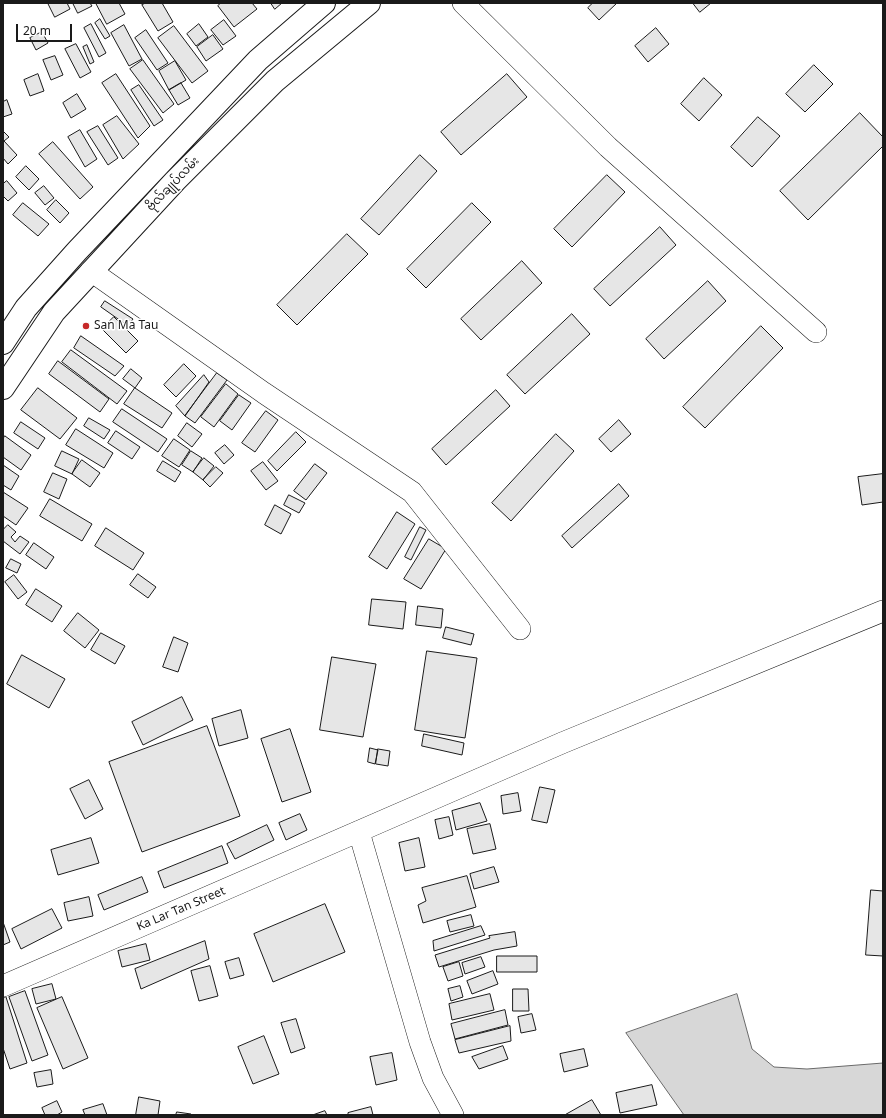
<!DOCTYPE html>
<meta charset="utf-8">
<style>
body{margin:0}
#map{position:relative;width:886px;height:1118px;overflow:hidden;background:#fff;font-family:"Noto Sans",sans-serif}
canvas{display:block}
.frame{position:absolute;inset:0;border:4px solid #1a1a1a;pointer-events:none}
.scale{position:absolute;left:16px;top:24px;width:56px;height:18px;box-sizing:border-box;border:2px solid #1a1a1a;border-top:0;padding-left:5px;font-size:12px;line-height:14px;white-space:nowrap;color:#1a1a1a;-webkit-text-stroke:3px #fff;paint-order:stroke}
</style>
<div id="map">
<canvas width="886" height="1118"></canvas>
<div class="frame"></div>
<div class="scale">20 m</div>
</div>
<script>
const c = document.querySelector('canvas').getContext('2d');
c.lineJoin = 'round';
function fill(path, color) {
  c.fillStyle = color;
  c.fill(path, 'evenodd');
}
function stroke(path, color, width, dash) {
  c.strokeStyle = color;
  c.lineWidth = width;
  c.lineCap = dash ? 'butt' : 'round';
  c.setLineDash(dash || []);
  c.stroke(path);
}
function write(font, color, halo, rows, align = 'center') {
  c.font = font + ' "Noto Sans","Noto Sans Myanmar",sans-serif';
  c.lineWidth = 3;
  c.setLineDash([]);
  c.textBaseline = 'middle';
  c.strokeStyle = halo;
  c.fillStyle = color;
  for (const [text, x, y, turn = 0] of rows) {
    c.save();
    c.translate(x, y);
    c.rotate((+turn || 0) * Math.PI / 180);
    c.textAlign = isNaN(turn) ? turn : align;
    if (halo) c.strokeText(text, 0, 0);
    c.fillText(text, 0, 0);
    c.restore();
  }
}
const water = new Path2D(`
 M737 994 752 1049 774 1067 807 1069 883 1063V1115H684L626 1033Z`);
fill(water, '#d7d7d7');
stroke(water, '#6a6a6a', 1);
const building = new Path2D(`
 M48 3H67L70 9 55 17Z
 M73 3H90L92 6 78 13Z
 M96 3H119L125 14 107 24Z
 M146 3H162L173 22 158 31 142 5Z
 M221 3H252L257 9 234 27 218 6Z
 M271 3H282L275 9Z
 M593 3H617L599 20 588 8Z
 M693 3H711L700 12Z
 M100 19 110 36 105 39 95 23Z
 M224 20 236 36 223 45 211 30Z
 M91 24 106 53 99 57 84 28Z
 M199 24 208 37 196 46 187 34Z
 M124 25 142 59 129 66 111 33Z
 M174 26 208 71 192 83 158 38Z
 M656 28 669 44 648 62 635 46Z
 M146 30 168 63 157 70 135 38Z
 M42 32 48 43 36 50 30 38Z
 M213 35 223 49 206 61 197 47Z
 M76 44 91 72 80 78 65 49Z
 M87 45 94 62 90 64 83 47Z
 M55 56 63 75 51 80 43 60Z
 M143 60 174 104 163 113 130 69Z
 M175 61 186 80 169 90 159 71Z
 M814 65 833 84 805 112 786 94Z
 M38 74 44 91 30 96 24 80Z
 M116 74 150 126 138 138 102 83Z
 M507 74 527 97 461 155 441 132Z
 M704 78 722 95 699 121 681 104Z
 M181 83 190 98 178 105 169 90Z
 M139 85 163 120 154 126 131 90Z
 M77 94 86 109 71 118 63 103Z
 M7 100 12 114 3 117V102Z
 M860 113 883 137V146L808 220 780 191Z
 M117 116 139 144 123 159 103 125Z
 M758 117 780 136 752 167 731 147Z
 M98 126 118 158 108 165 87 132Z
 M80 130 97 159 85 167 68 137Z
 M3 131 9 137 4 141 17 155 8 164 3 158Z
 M53 142 93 187 80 199 39 154Z
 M420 155 437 171 379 235 361 219Z
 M26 166 39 179 29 190 16 177Z
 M607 175 625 192 572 247 554 229Z
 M7 181 17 193 8 201 3 196V184Z
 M44 186 54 198 45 205 35 193Z
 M56 200 69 213 60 223 47 210Z
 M23 203 49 224 38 236 13 215Z
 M472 203 491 222 426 288 407 269Z
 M660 227 676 245 610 306 594 289Z
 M347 234 368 254 297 325 277 305Z
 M522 261 542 283 481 340 461 319Z
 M708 281 726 301 664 359 646 339Z
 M105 301 133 319 128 326 101 307Z
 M572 314 590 334 525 394 507 375Z
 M114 317 138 341 126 353 102 329Z
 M761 326 783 348 705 428 683 407Z
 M81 336 124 366 115 376 74 348Z
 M71 350 127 391 117 404 62 362Z
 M58 361 109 399 100 412 49 374Z
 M184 364 196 376 176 397 164 385Z
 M131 369 142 378 135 388 123 379Z
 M217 373 227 380 195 423 185 416Z
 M204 375 209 382 185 416 176 406Z
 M226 384 238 394 214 427 201 417Z
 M38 388 77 418 60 439 21 410Z
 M135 388 172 413 162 428 124 404Z
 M496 390 510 406 446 465 432 449Z
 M239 395 251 403 232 430 220 421Z
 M122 409 167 439 158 452 113 422Z
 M266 411 278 420 255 452 242 443Z
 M89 418 110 430 104 439 84 426Z
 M619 420 631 434 611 452 599 439Z
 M21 422 45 438 38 449 14 433Z
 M187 423 202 434 192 447 178 436Z
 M76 429 113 453 104 468 66 445Z
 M116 431 140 447 132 459 108 443Z
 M296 432 306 442 277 471 268 461Z
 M556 434 574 451 511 521 492 503Z
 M5 436 31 455 21 470 3 457V439Z
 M174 439 190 450 179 467 162 456Z
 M225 445 234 455 224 464 215 453Z
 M62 451 79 459 72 474 55 466Z
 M191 451 202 458 193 472 182 465Z
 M204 458 214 466 203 480 193 472Z
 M82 460 100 473 90 487 72 474Z
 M163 461 181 472 175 482 157 471Z
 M263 462 278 481 266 490 251 471Z
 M315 464 327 473 306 500 294 491Z
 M3 465 19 476 11 490 3 485Z
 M216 467 223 473 210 487 203 480Z
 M53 473 67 479 59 499 44 492Z
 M883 474V502L862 505 858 477Z
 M619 484 629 496 572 548 562 536Z
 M3 492 28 508 16 525 3 516Z
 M289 495 305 503 299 513 284 505Z
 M50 499 92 524 82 541 40 516Z
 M275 505 291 514 281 534 265 525Z
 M397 512 415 524 387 569 369 557Z
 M8 525 16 532 11 537 15 542 20 536 29 542 20 554 3 541V530Z
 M420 527 426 530 411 560 405 557Z
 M106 528 144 553 133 570 95 546Z
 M429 539 446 549 421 589 404 579Z
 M34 543 54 557 46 569 26 555Z
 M11 559 21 564 17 573 6 568Z
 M138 574 156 587 148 598 130 585Z
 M14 575 27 592 18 599 5 582Z
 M36 589 62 606 52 622 26 605Z
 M372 599 406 602 403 629 369 625Z
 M418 606 443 609 441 628 416 625Z
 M78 613 99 630 85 648 64 631Z
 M446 627 474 634 471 645 443 638Z
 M101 633 125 646 115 664 91 650Z
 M174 637 188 643 178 672 163 667Z
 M427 651 477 658 465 738 415 730Z
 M22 655 65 679 49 708 7 684Z
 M332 657 376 664 363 737 320 730Z
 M182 697 193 720 143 745 132 722Z
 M241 710 248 738 219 746 212 719Z
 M207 726 240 816 142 852 109 762Z
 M290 729 311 792 282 802 261 739Z
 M424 734 464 743 462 755 422 746Z
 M370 748 378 750 375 764 368 762Z
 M378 749 390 751 388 766 376 764Z
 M89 780 103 809 85 819 70 789Z
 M540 787 555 790 547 823 532 820Z
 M518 793 521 811 503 814 501 796Z
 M480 803 487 821 456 830 452 811Z
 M300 814 307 830 286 840 279 823Z
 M449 817 453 835 439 839 435 820Z
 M490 824 496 849 473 854 467 829Z
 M267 825 274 840 235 859 227 844Z
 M91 838 99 863 58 875 51 850Z
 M419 838 425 867 405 871 399 843Z
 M222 846 228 863 164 888 158 872Z
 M494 867 499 882 474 889 470 874Z
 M467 876 476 907 423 923 418 905 426 901 422 888Z
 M142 877 148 892 104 910 98 895Z
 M871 890 883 891V956L866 955Z
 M89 897 93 916 68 921 64 903Z
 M325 904 345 952 273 982 254 934Z
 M52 909 62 928 21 949 12 929Z
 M471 915 474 926 450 932 447 921Z
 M3 922 10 942 3 945Z
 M481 926 485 935 434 951 433 941Z
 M515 932 517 946 494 950 439 967 435 955 490 938 489 936Z
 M205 941 209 959 141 989 135 969Z
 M146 944 150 960 122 967 118 951Z
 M497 956H537V972H497Z
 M481 957 485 967 465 974 462 963Z
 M239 958 244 975 230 979 225 962Z
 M459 962 463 976 448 981 443 967Z
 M210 966 218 996 199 1001 191 971Z
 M493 971 498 984 472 994 467 981Z
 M52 984 56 999 36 1004 32 989Z
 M460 986 463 997 451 1001 448 989Z
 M513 989H528L529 1011H513Z
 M25 991 48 1055 32 1061 9 997Z
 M490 994 494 1010 452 1020 449 1004Z
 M6 997 27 1063 10 1069 3 1048V998Z
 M62 997 88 1058 63 1069 37 1008Z
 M505 1010 508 1025 455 1039 451 1024Z
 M532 1014 536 1030 521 1033 518 1017Z
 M296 1019 305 1048 291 1053 281 1023Z
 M510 1026 511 1041 459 1053 455 1040Z
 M264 1036 279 1074 253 1084 238 1047Z
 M503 1046 508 1059 479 1069 472 1057Z
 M584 1049 588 1066 564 1072 560 1054Z
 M392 1053 397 1080 376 1085 370 1057Z
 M51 1070 53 1084 37 1087 34 1073Z
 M652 1085 657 1105 620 1113 616 1093Z
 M139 1097 160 1101 158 1115H136Z
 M592 1100 601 1115H565Z
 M57 1101 62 1112 57 1115H45L42 1108Z
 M103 1104 107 1115H85L83 1110Z
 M371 1107 373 1115H348V1113Z
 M325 1111 327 1115H313Z
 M177 1112 191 1114V1115H176Z`);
fill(building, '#e6e6e6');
stroke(building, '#1a1a1a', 1);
const minor = new Path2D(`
 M463 3 608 147 816 332
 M91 271 264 393 412 492 520 629
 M359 832 420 1042 433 1078 453 1115
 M3 986 562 743 883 611`);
const major = new Path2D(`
 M3 343 26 308 77 251 258 60 324 3
 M3 388 54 312 175 181 275 81 369 3`);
stroke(minor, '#1a1a1a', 22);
stroke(major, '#1a1a1a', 24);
stroke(minor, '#fff', 21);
stroke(major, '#fff', 22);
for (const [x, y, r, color] of [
 [86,326,4,"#c62828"]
]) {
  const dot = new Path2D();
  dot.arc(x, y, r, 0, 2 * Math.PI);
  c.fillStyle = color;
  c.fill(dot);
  stroke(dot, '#fff', 1.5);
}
write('12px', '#1a1a1a', '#fff', [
 ["ဗိုလ်ချုပ်လမ်း",173,184,-46],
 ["Ka Lar Tan Street",181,909,-23]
]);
write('12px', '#1a1a1a', '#fff', [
 ["San Ma Tau",94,326]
], 'left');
</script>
